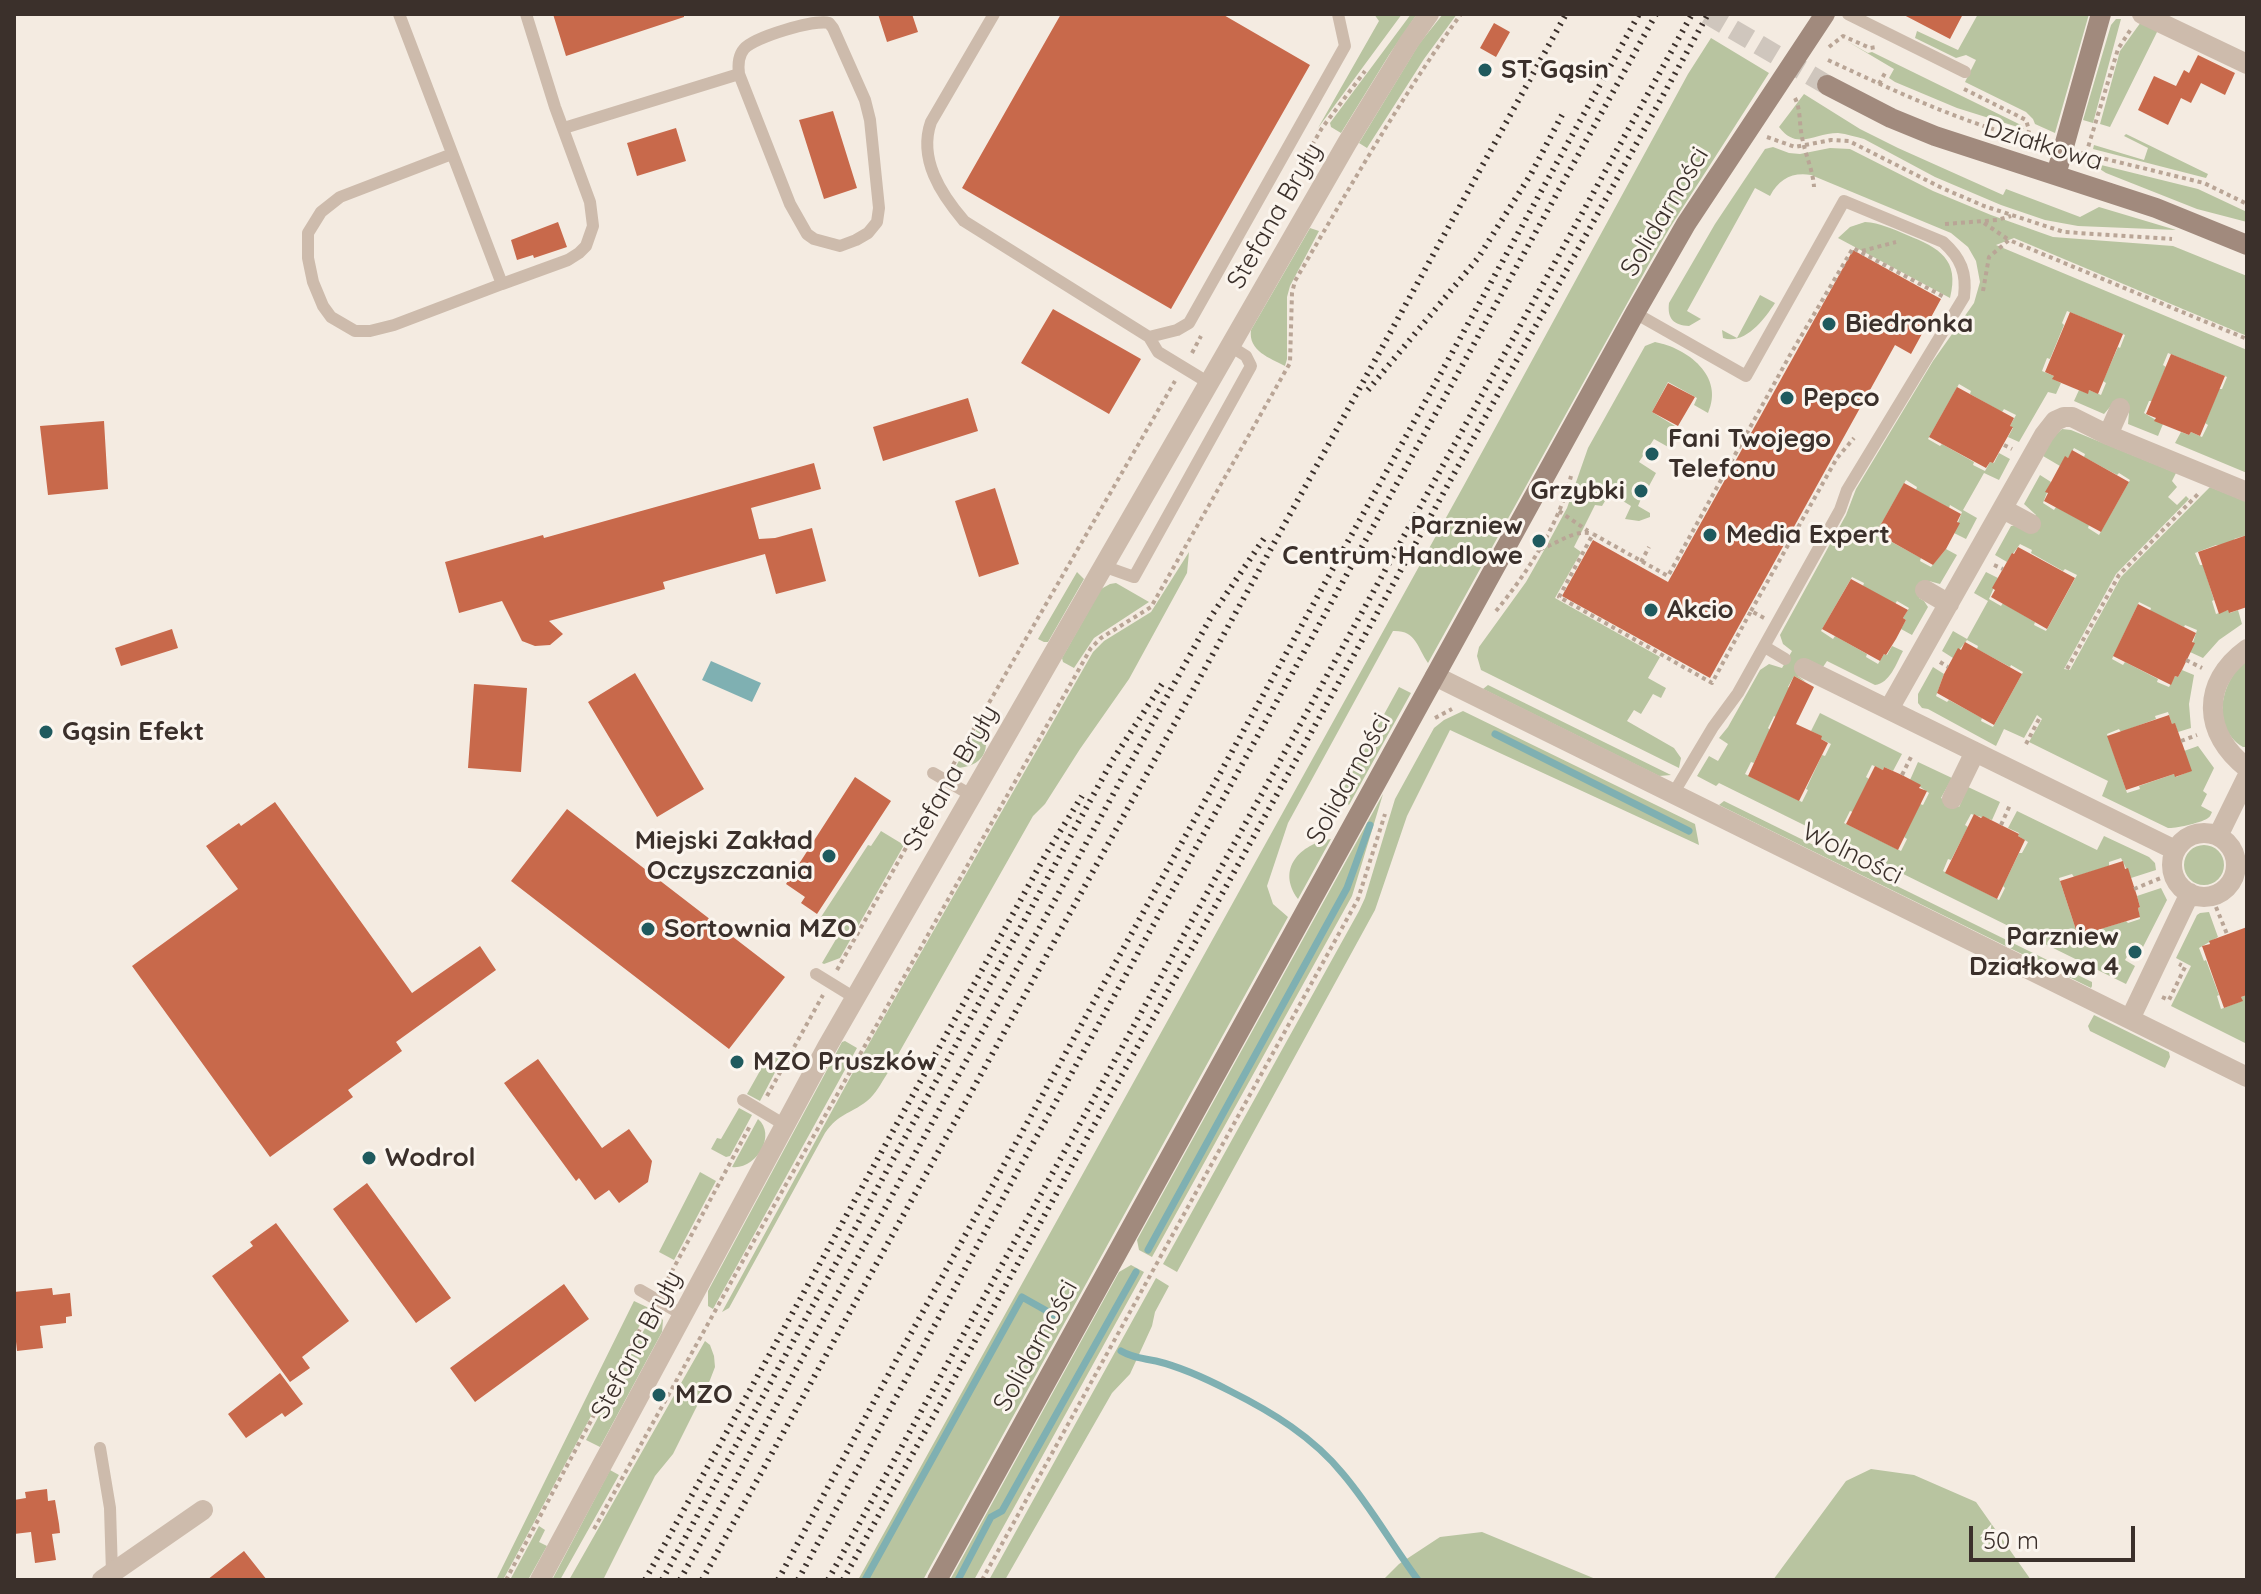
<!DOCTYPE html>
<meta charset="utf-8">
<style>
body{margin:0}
#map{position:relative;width:2261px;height:1594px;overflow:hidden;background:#f4ebe1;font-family:Quicksand,sans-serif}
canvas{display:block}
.frame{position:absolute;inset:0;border:16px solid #3b302b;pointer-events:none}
.scale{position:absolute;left:1969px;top:1526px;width:166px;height:36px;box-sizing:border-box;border:4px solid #3b302b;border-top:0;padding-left:10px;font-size:24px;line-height:28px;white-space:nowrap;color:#3b302b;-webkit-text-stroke:6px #fbf5ee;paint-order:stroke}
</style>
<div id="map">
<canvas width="2261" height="1594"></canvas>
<div class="frame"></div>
<div class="scale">50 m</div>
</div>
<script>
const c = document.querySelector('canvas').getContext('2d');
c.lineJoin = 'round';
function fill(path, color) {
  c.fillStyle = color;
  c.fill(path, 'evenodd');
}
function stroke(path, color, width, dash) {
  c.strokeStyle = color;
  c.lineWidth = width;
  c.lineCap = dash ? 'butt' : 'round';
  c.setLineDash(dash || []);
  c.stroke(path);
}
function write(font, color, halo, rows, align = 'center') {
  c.font = font + ' Quicksand,sans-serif';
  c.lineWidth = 6;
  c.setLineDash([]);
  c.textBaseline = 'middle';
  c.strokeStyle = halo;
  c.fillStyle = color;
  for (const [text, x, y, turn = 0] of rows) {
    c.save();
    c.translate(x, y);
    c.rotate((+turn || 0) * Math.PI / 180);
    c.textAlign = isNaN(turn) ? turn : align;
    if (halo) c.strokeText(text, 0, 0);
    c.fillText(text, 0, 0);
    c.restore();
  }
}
fill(new Path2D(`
 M1374 14H1402L1318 128 1379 21Z
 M1411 14H1417L1389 55 1341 133 1331 127 1330 123Z
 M1443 14H1457L1424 59 1367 148 1359 143 1419 44Z
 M1978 14H2089L2055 133 2035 124 2033 119 2026 112 1965 82 1976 60 1966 55 1956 58 1915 38 1917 31 1958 50Z
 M2116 19H2121L2093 123 2083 120 2111 25Z
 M2141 22 2158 30 2110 127 2100 124 2120 51Z
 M1711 38 1769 73 1669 229 1649 264 1428 663C1417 647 1416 630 1393 631L1288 823 1267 886 1273 904 1288 917 923 1580H858L1463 487 1688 74Z
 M1845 40 1868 53 1872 52 2021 125 2024 129 1957 108 1895 82 1889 78 1894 69Z
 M1804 94 1860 129 1898 148 2003 195 2006 189 2080 217 2099 207 2176 230 2078 226 2045 220 2001 205 1935 177 1864 139C1856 137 1847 134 1838 133 1814 133 1797 151 1779 127Z
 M2126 134 2208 174 2206 178 2093 149 2094 145 2144 160 2148 148 2124 136Z
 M1773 147 1789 153 1800 154 1830 148 1850 149 1933 191 1991 215 2053 237 2173 246 2247 276V336L2014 238 1996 245 2247 350V473L2175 443 2181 432 2189 435 2191 432 2202 437 2208 425 2205 423 2219 389H2222L2227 377 2168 353 2163 365 2166 367 2152 401H2149L2144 413 2163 424 2158 436 2128 424 2129 412 2110 407 2104 414 2074 401 2079 390 2087 393 2089 390 2101 395 2106 383 2103 381 2118 347 2120 348 2125 335 2067 311 2062 323 2064 325 2050 359 2047 358 2042 371 2054 376 2053 379 2061 383 2056 394 2048 392 2019 442 2008 437 2013 428 2010 426 2016 415 2004 409 2002 412 1970 394 1971 391 1959 384 1928 439 1940 446 1942 444 1974 462 1973 465 1985 471 1990 462 1994 463 1999 453 2010 459 1999 480 1984 473 1963 510 1977 518 1966 539 1954 533 1962 512 1950 505 1949 508 1916 490 1917 487 1906 480 1875 535 1887 542 1888 540 1921 558 1920 561 1931 567 1946 549 1957 555 1940 584 1929 581 1919 598 1924 601 1928 607 1912 635 1901 629 1906 620 1903 618 1909 608 1897 601 1895 604 1863 586 1864 583 1852 577 1821 631 1833 639 1835 636 1867 654 1866 657 1878 664 1884 654 1887 655 1892 646 1903 651C1896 664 1890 683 1875 685L1827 661 1823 667 1807 659 1798 676 1806 682 1794 676 1788 687 1801 694 1784 721 1774 716 1768 728 1770 730 1754 763 1751 762 1745 774 1802 802 1808 790 1806 789 1822 755 1825 756 1831 744 1821 739V736L1811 731 1820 713 1902 754 1893 771 1884 767 1883 770 1872 765 1866 777 1869 779 1853 812 1850 811 1844 823 1901 851 1907 839 1904 837 1920 804 1923 805 1929 793 1910 780 1918 762 1952 778 1941 798 1959 807 1968 787 2000 802 1992 820 1971 814 1965 825 1968 827 1951 860 1948 859 1943 871 1999 900 2005 888 2003 886 2019 853H2022L2028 842 2018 836 2019 833 2008 828 2017 811 2097 850 2104 836 2149 857 2155 863 2156 870 2131 878 2121 858 2109 862V866L2074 877 2072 874 2059 878 2079 939 2092 935 2091 932 2126 921 2128 923 2140 919 2138 908 2140 907 2137 896 2161 888 2167 900 2143 947 2135 943 2125 960 2135 966 2126 984 1719 783 1716 786 1697 776 1709 756 1718 761 1728 744 1719 738 1728 727 1760 670 1769 664 1782 668 1792 651 1783 644 1780 635 1846 515 1856 489 1933 361 1974 303 1980 282 1976 261 1968 247 1951 233 1811 175C1792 172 1779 179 1770 196L1755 188 1687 311 1701 319 1689 326C1674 325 1667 319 1669 303L1715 224 1765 149Z
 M2089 162 2198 189 2247 212V222L2197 209 2106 173Z
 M1865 222C1880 223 1893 229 1907 235 1939 248 1960 259 1950 298L1838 238 1850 227Z
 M1310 228 1319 231 1290 286 1287 297V359L1285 366C1270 358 1248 351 1251 330Z
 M1760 295 1775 303C1764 320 1745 345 1723 338L1722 330 1737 338Z
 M1655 342C1687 348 1725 376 1708 413L1694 405 1697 398 1668 382 1652 412 1680 429 1670 448 1654 439 1639 462 1656 473 1649 486 1642 483 1635 495 1641 499 1638 506 1650 513V517L1639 521 1625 519 1631 506 1610 493 1602 506 1595 505 1574 547 1581 552 1555 598 1660 657 1648 678 1666 688 1661 698 1653 694 1641 714 1634 710 1627 721 1674 748 1681 758 1679 768 1481 670 1477 656 1479 647 1526 582 1547 545 1567 508 1588 448 1645 346Z
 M2062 429 2071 430 2176 473 2172 481 2177 487 2168 497 2177 505 2186 496 2189 499 2116 574 2064 669 2070 670 2121 577 2210 487 2247 502V535L2234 539 2236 544 2216 545 2195 553 2200 565H2203L2214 600 2212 601 2216 614 2228 610 2230 613 2238 610 2242 624 2219 640 2203 658 2190 652 2197 630 2185 625 2184 627 2150 611 2151 608 2139 602 2112 659 2123 665 2125 662 2158 679 2157 682 2169 687 2175 676 2178 677 2182 670 2194 675 2189 704 2191 728 2178 732 2175 724H2172L2168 712 2155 716 2156 719 2121 732 2119 729 2107 734 2127 793 2140 789 2139 786 2174 774 2176 777 2188 772 2184 751 2198 746 2214 768 2203 791 2207 794 2201 806 2212 812C2211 814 2210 817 2208 818 2204 822 2174 829 2168 828L2102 796 2108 781 2029 742 2042 719 2037 715 2024 738 2004 729 1996 746 1928 709 1922 708 1918 703V694L1933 667 1944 674 1936 696 1947 702 1949 700 1982 718 1981 721 1993 727 2023 672 2011 665 2010 667 1977 649 1978 646 1967 640 1953 658 1942 651 1953 631 1967 639 1988 601 1974 593 1986 572 1998 578 1989 599 2001 606 2003 603 2035 622 2034 625 2046 631 2077 575 2065 569 2063 571 2031 553 2032 550 2020 544 2007 562 1995 555 2011 526 2031 524 2036 515 2024 504 2040 475 2051 482 2043 503 2054 510 2056 507 2089 525 2088 528 2099 535 2130 480 2119 473 2117 475 2084 457 2085 454 2074 448 2068 458 2065 457 2060 466 2043 456 2053 437Z
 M1189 552 1187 573 1129 679 1080 749 1045 804 1033 816 887 1074C881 1083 876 1094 867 1101 849 1115 839 1113 825 1133L729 1308 722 1312 863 1054 1093 652 1104 641 1151 612Z
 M1077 572 1084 579 1048 642H1044L1038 639Z
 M1116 583 1149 602 1094 638 1074 668 1063 662 1062 658 1101 589 1110 584Z
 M2247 660V747H2243C2210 727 2221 680 2247 660Z
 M1488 685 1671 775 1659 776 1483 689Z
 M1399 687 1411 693 1349 805 1342 799 1341 793Z
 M1463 711 1695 824 1699 845 1450 730 1407 816 1375 910 1177 1272 1163 1264 1359 911 1365 898 1395 799 1434 728 1444 720Z
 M979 725C995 748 982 768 955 768Z
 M1383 794 1352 896 1152 1257 1139 1250 1137 1240Z
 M1724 801 2092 982V986L2091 988 1719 805Z
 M881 831 904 845 840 958 824 964 822 963 842 929 821 917 868 845 871 846Z
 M1331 839 1298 899C1276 869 1300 844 1331 839Z
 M2184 865a20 20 0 1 1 40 0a20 20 0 1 1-40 0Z
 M2209 912 2218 937 2199 948 2204 961 2206 960 2219 995 2217 996 2221 1009 2242 1001 2241 997 2247 995V1044L2171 1006 2191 966 2176 958 2197 915 2200 913Z
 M2094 1015 2169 1052 2170 1057 2165 1068 2090 1031 2088 1026Z
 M845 1041 857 1048 713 1309 708 1306V1291L842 1042Z
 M770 1053 781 1061 760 1101 747 1094Z
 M739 1108 752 1115 730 1156 726 1157 711 1149 717 1138 721 1139Z
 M758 1119C777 1135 756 1170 732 1167Z
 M700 1172 716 1181 674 1260 659 1252Z
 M1131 1265 1144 1272 974 1580H950L1119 1272Z
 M1156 1278 1169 1286 1155 1312 1152 1326 1130 1374 1112 1393 1005 1580H989Z
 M634 1301 649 1308 503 1580H496Z
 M654 1311 663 1320 662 1332 600 1447 586 1440Z
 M705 1341 710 1345 714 1356 715 1367 710 1380 673 1454 655 1476 603 1580H569Z
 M1871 1469 1914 1475 1976 1502 2031 1580H1773L1846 1481Z
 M610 1470 619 1475 560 1580H552Z
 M539 1526 545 1530 539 1542 547 1546 528 1580H510Z
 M1482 1532 1598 1580H1383L1399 1564 1440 1537Z`), '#b8c4a0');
fill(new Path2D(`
 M711 661 761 683 752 702 702 680Z`), '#7fb0b2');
stroke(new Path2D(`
 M1495 734 1689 831
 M1148 1250 1347 888 1370 825
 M1121 1351C1133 1358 1142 1358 1156 1361 1181 1367 1207 1379 1230 1391 1272 1412 1313 1437 1343 1474 1371 1507 1392 1545 1418 1580
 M865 1580 1022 1297 1054 1315
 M958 1580 991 1517 1002 1511 1136 1272`), '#7fb0b2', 7);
fill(new Path2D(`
 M553 14H684V17L566 56Z
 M878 14H912L918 32 887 42Z
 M1061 14H1222L1310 65 1171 309 962 188Z
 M1902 14H1963L1950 39Z
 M1494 23 1510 32 1496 57 1480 48Z
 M2198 55 2235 73 2225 95 2201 83 2191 103 2181 98 2168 125 2138 110 2154 76 2176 86 2184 70 2189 73Z
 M833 111 857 188 824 199 799 120Z
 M676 128 686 161 637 176 627 143Z
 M558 222 567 247 534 258 533 255 517 260 511 240Z
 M1853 250 1941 299 1911 354 1895 345 1710 678 1562 596 1593 540 1668 582Z
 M1053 309 1141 359 1109 414 1021 363Z
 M2070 312 2123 334 2098 394 2089 390 2088 394 2071 387 2052 379 2054 376 2045 372Z
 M2171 354 2225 376 2200 436 2191 432 2189 435 2154 421 2156 418 2146 414Z
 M1668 383 1695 397 1678 426 1652 412Z
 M1957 387 2014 418 2010 426 2013 427 1993 463 1990 462 1986 468 1929 437Z
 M968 398 978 431 883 461 873 427Z
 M104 421 108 489 48 495 40 426Z
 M2072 450 2129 482 2101 532 2044 501 2048 493 2045 492 2051 482 2065 456 2068 458Z
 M814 463 821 489 751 508 759 539 775 538 812 528 826 581 776 594 765 554 663 582 665 589 549 621 563 634 550 645 535 646 522 641 502 601 459 613 445 562 543 535 544 538Z
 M1904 483 1961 514 1957 522 1960 523 1946 549 1933 565 1876 533Z
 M995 488 1019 564 979 577 955 501Z
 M2247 535V607L2229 613 2228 610 2219 614 2198 552Z
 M2018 547 2075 578 2047 629 1991 597 1995 590 1992 588 2012 553 2014 554Z
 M1851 579 1908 610 1903 618 1906 620 1896 639 1886 655 1884 654 1880 661 1822 629Z
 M2138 604 2196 633 2192 642 2195 643 2182 670 2178 677 2175 676 2171 685 2113 656Z
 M172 629 178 648 121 666 115 648Z
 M1965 642 2022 674 1994 725 1937 693 1944 674 1958 648 1961 650Z
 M635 673 704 789 657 817 588 702Z
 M1794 676 1814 687 1796 724 1822 736 1821 739 1828 743 1799 801 1748 776Z
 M474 684 527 688 521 772 468 768Z
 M2169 715 2172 724 2175 723 2192 771 2175 777 2174 774 2126 790 2107 736Z
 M1875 766 1883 770 1884 767 1902 775 1921 785 1919 788 1927 791 1898 850 1846 824Z
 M855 777 891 801 817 914 801 903 805 897 786 884Z
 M275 802 412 993 480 946 496 970 396 1042 402 1051 348 1090 353 1097 270 1157 132 966 238 889 206 846 239 823 241 826Z
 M567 809 785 977 729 1049 511 881Z
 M1974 814 1981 818 1983 816 2019 834 2018 836 2025 840 1997 899 1945 873Z
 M2123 861 2125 869 2128 868 2137 896 2140 907 2138 908 2140 917 2078 936 2060 881Z
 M2247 927V995L2241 997 2243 1001 2224 1008 2202 946 2210 944 2209 941Z
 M538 1059 602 1148 629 1129 652 1161 648 1182 619 1203 609 1190 595 1200 579 1178 576 1181 504 1083Z
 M367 1183 451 1298 416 1323 333 1209Z
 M276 1223 349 1321 302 1357 310 1368 290 1382 212 1276 253 1246 250 1242Z
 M564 1284 589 1319 475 1402 450 1368Z
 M52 1288 53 1295 70 1293 72 1316 66 1317V1323L40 1326 43 1348 17 1351 14 1323V1292Z
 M280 1373 303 1404 285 1417 282 1413 246 1438 228 1414Z
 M47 1489 48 1501 55 1500 59 1524 60 1533 52 1534 56 1560 35 1563 31 1532 14 1534V1500L26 1498 25 1492Z
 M244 1551 267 1580H207Z`), '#c8694b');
stroke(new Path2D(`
 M1707 14 1827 85`), '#cfc6bd', 20, [20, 10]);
stroke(new Path2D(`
 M1829 47 1843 36 1870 48 1877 47
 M1828 60C1899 93 1969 126 2046 144
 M1879 84 1885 73
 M1964 89 2026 120 2029 130 2027 139
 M1795 98C1801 110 1799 124 1802 137 1805 154 1813 170 1814 187
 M1767 137 1795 147 1831 140 1849 141 1942 188 1984 206 2064 232 2172 239
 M2081 153 2204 183 2247 204
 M2086 154 2118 49 2131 29
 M1304 159 1322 128 1365 71
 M1984 223 2009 240
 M1945 224 1997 220 2011 216
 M1862 251 1896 242
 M1983 291 1989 257 2009 240 2247 339
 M1192 353 1201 336
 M2004 445 2012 449
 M1559 511 1588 531
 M1540 549C1558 544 1575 528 1593 534
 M1641 562 1649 547
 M1994 565 2003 569
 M1496 611C1528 572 1559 524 1571 476
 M1751 611 1837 458 1854 438
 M1764 618 1751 611 1712 683 1559 597 1593 534 1668 576 1790 355 1853 248 1946 298
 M2186 660 2202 668
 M1940 662 1948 667
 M2067 669 2119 575 2198 494
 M1435 718 1452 709
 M2181 741 2197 735
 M2026 744 2040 717
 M953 765 1175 381
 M1902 775 1912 755
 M2001 825 2010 805
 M2134 889 2161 878
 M2216 907 2227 934
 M837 970 937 793
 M2162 997 2169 1000 2185 967 2179 964
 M767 1096 823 995
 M664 1286 751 1124
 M594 1529 755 1239 1091 648 1101 638 1151 607 1290 363 1292 293 1295 281C1348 190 1400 99 1461 14
 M506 1580 648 1314
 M982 1580 1358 899 1385 814`), '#b9a596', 4, [4, 4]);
stroke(new Path2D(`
 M399 14 502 284 568 260 579 253 586 246 593 226 590 202 555 107 526 14
 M994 14 931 122C918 159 941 194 964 221L1149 337 1177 330 1189 323 1345 46 1338 14
 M1848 14 1965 72
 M564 128 739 74 790 204 807 234 814 239 840 246 856 240 868 233 877 222 879 208 870 120 865 100 833 28 829 23C815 19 754 37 744 49 738 56 738 66 739 74
 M452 154 340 197 321 212 308 233V258L313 282 323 306 331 317 355 331H370L394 325 502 284
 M1635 313 1746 376 1844 201 1943 242C1961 258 1967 273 1964 297L1847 490 1840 510 1738 693 1713 727 1673 794
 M1149 337 1158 352 1209 383
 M1103 566 1134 577 1251 366 1246 356 1230 346
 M1765 647 1785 659
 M933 773 971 795
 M816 974 855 998
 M743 1100 785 1125
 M640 1290 683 1315
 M100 1448 110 1508 112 1573`), '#cdbbac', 12);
stroke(new Path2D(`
 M2142 14 2247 64
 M2108 435 2120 408
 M2003 509 2031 524
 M1925 590 1949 604
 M2247 649C2200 683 2203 734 2247 768
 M1804 668 2175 850
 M1435 676 2247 1077
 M1889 709 2044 435 2055 421 2064 417H2072L2108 435 2247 492
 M1952 799 1975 752
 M2172 865a32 32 0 1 1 64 0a32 32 0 1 1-64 0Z
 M2218 836 2247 777
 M2130 1019 2190 893
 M102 1580 203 1510
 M540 1580 827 1047 1347 143 1409 42 1429 14`), '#cdbbac', 20);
stroke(new Path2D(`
 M1827 85 1891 118 1935 136 2156 208 2247 245
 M2056 175 2101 14
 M937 1580 1635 313 1686 224 1825 14`), '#a18a7d', 20);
stroke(new Path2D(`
 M1368 390 1478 258 1531 174 1562 115
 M645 1580 1046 854 1082 796
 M662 1580 1112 761 1162 684
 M680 1580 1212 615 1267 534
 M702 1580 1566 14
 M778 1580 899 1355 1639 14
 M798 1580 1016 1174 1656 14
 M828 1580 1692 14
 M843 1580 1708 14`), '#3b302b', 6, [2, 6]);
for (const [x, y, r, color] of [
 [1485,70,8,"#1f5a5e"],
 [1829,324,8,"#1f5a5e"],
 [1787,398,8,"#1f5a5e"],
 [1652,454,8,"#1f5a5e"],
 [1641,491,8,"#1f5a5e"],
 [1710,535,8,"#1f5a5e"],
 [1539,541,8,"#1f5a5e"],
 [1651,610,8,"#1f5a5e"],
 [46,732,8,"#1f5a5e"],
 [829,856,8,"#1f5a5e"],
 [648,929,8,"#1f5a5e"],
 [2135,952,8,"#1f5a5e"],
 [737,1062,8,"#1f5a5e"],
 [369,1158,8,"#1f5a5e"],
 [659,1395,8,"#1f5a5e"]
]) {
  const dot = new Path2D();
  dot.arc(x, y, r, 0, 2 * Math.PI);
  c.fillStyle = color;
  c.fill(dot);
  stroke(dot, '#fbf5ee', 3);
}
write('bold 26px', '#3b302b', '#fbf5ee', [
 ["ST Gąsin",1501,70],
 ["Biedronka",1845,324],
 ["Pepco",1803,398],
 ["Fani Twojego",1668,439],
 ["Telefonu",1668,469],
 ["Grzybki",1625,491,"right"],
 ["Parzniew",1523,526,"right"],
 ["Centrum Handlowe",1523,556,"right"],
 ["Media Expert",1726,535],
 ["Akcio",1667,610],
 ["Gąsin Efekt",62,732],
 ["Miejski Zakład",813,841,"right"],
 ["Oczyszczania",813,871,"right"],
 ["Sortownia MZO",664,929],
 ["Parzniew",2119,937,"right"],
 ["Działkowa 4",2119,967,"right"],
 ["MZO Pruszków",753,1062],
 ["Wodrol",385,1158],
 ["MZO",675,1395]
], 'left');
write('26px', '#3b302b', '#fbf5ee', [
 ["Działkowa",2043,145,17],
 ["Solidarności",1665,212,-59],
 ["Stefana Bryły",1275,216,-60],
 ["Stefana Bryły",951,778,-60],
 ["Solidarności",1349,779,-61],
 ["Wolności",1852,854,26],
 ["Stefana Bryły",637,1345,-62],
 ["Solidarności",1036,1346,-61]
]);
</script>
